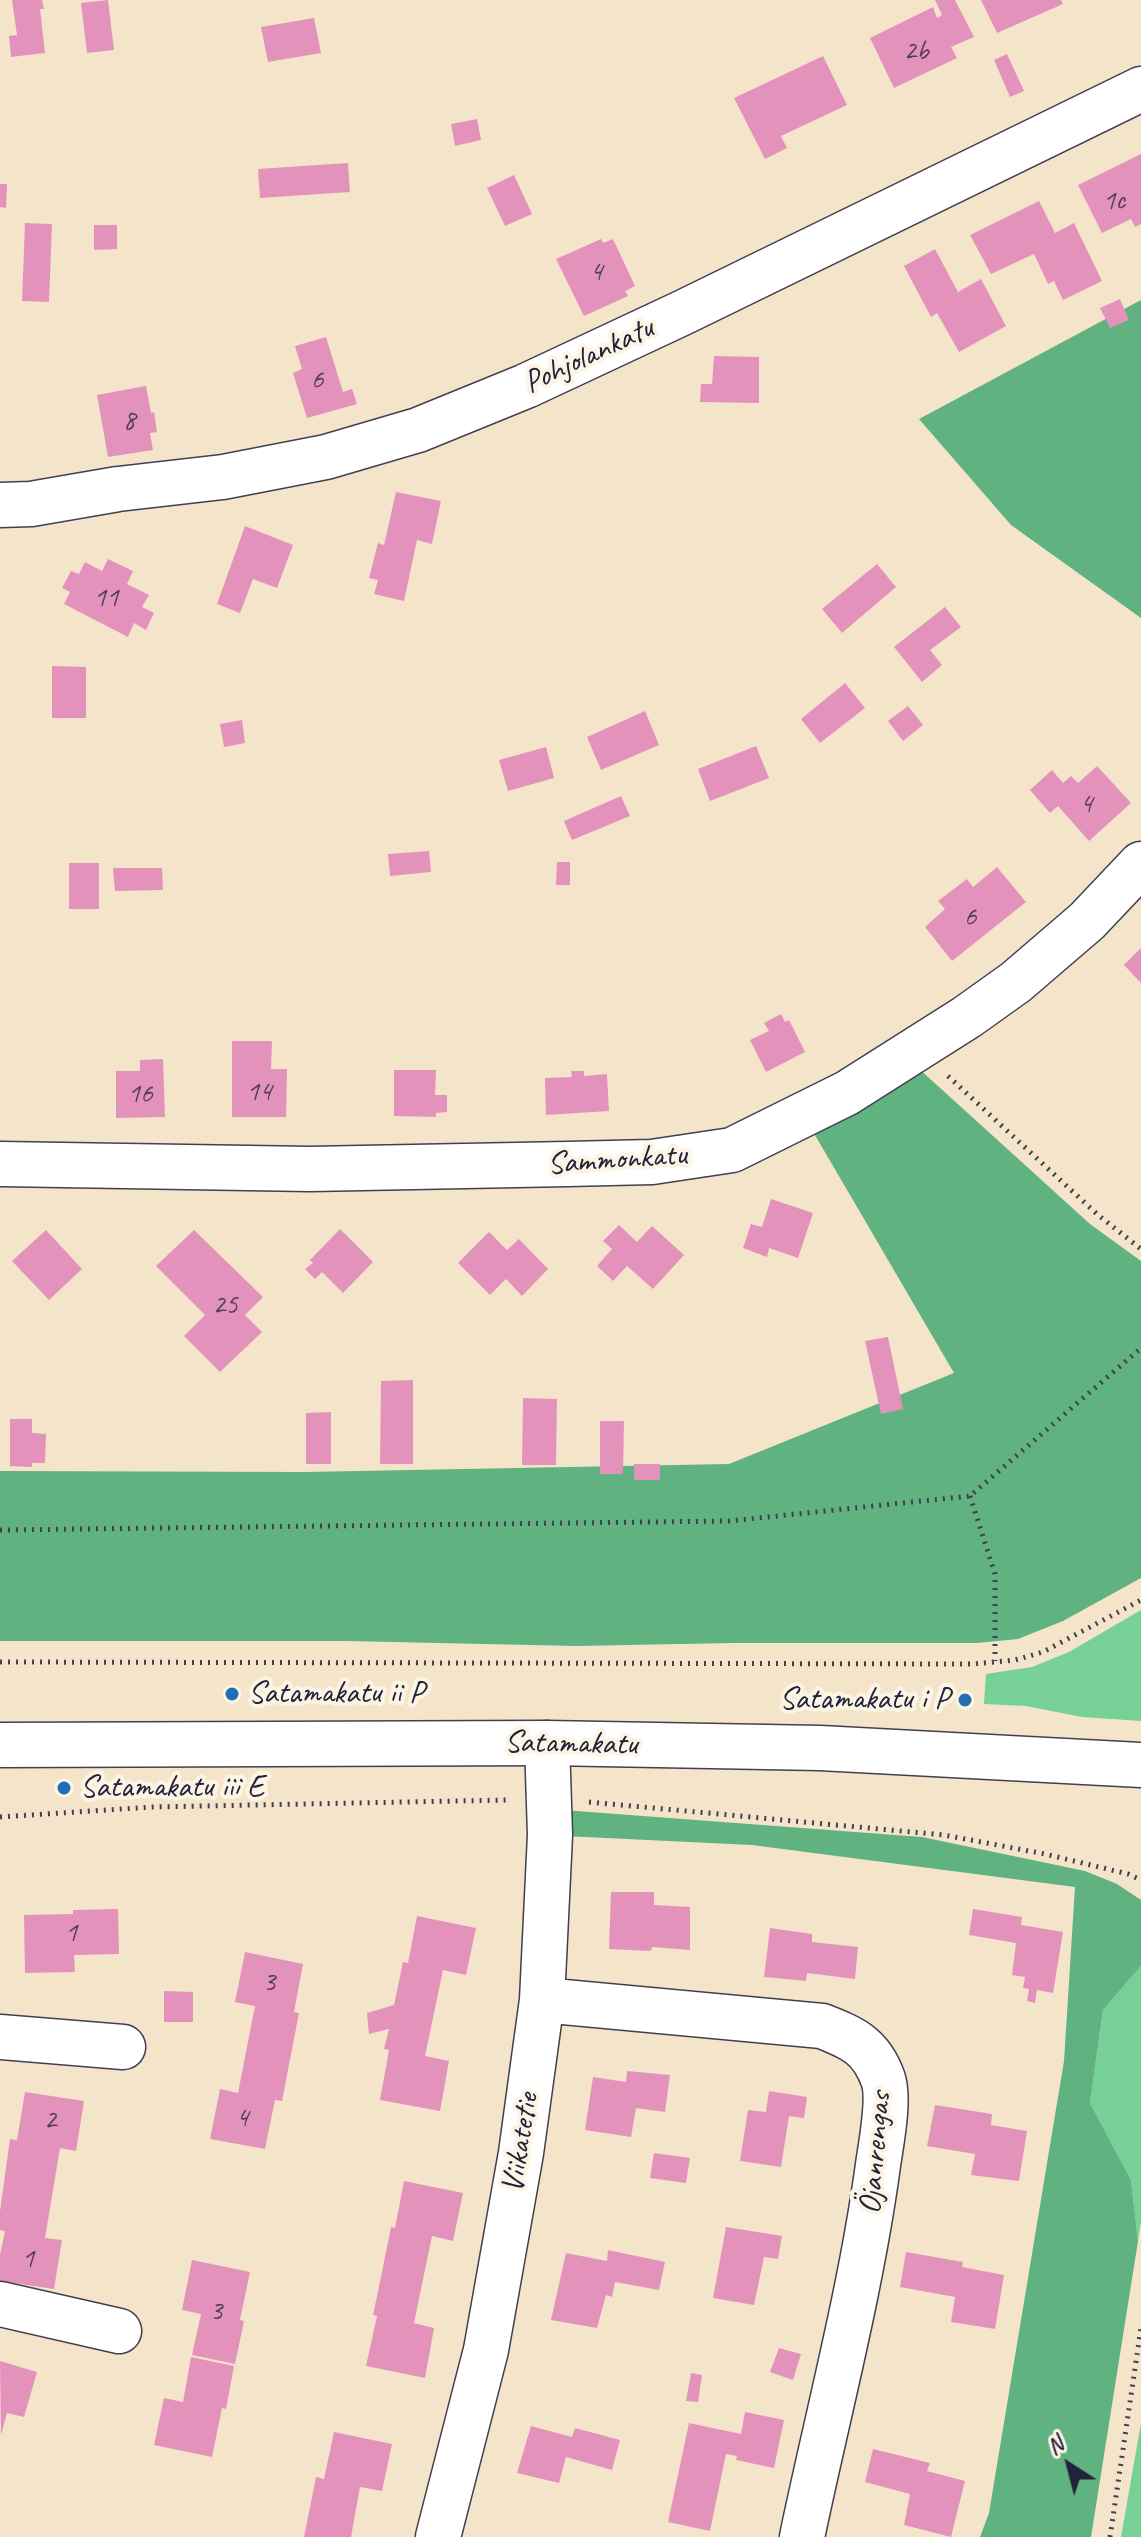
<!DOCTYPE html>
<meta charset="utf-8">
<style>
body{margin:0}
#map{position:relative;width:1141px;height:2537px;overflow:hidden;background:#f4e5ca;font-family:Caveat,sans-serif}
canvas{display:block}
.north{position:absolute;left:1029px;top:2425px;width:80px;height:80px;-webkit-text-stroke:6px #fcf5e5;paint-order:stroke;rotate:324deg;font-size:22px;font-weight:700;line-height:32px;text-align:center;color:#22223b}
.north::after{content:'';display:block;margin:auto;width:28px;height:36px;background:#22223b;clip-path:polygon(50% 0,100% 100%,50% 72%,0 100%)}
</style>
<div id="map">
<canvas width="1141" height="2537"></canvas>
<div class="north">N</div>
</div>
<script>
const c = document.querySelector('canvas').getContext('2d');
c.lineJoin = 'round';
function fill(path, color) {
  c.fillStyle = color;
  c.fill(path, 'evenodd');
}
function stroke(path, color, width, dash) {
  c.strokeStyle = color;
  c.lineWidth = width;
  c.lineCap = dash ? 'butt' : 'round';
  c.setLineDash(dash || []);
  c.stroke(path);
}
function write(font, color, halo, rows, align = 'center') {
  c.font = font + ' Caveat,sans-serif';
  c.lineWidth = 8;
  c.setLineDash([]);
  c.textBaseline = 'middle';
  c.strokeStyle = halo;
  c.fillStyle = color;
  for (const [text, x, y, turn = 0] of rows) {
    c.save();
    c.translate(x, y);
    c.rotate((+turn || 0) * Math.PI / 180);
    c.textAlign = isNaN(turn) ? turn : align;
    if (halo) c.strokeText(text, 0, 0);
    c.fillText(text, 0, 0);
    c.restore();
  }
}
fill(new Path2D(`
 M1141 1610V1721L1082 1717 1026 1706 984 1704 986 1674 1032 1667 1069 1652Z
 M1141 1966V2221L1138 2241 1131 2180 1090 2103 1103 2010Z
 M1141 2423V2537H1121Z`), '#76d097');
fill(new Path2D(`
 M1141 300V618L1011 525 919 419Z
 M917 1067 1090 1224 1141 1261V1578L1063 1621 1018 1639 977 1643H732L576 1646 347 1641H0V1471L304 1472 729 1464 954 1373 812 1130Z
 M563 1810 922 1837 1085 1871 1117 1884 1141 1900V1966L1103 2010 1090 2103 1131 2180 1138 2241 1091 2537H980L989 2513 1064 2061 1075 1887 752 1845 564 1836Z`), '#60b280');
fill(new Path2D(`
 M12 0H42L44 9H40L45 53 11 57 9 36 17 35Z
 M108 0 114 50 87 53 81 3Z
 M935 0H955L974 37 951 47 957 58 894 88 870 38 933 7 937 18 942 15Z
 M981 0H1061L1063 4 997 33Z
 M314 18 321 53 268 62 261 27Z
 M1007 54 1024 91 1010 97 994 60Z
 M823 56 847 105 781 136 787 148 765 159 734 98Z
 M477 119 481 140 455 146 451 124Z
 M1141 154V224L1135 227 1131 219 1102 233 1078 185Z
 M348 163 350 192 260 198 258 169Z
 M514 175 532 214 505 226 487 188Z
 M0 184H7L6 208 0 207Z
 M1039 201 1055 233 1074 223 1102 281 1063 300 1054 281 1048 284 1034 254 991 274 970 235Z
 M25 223 52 224 49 302 22 301Z
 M94 225H117V249L94 250Z
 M601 239 603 243 613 239 635 286 625 291 628 296 584 316 556 259Z
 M935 249 958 292 981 279 1006 326 959 352 937 313 931 317 904 266Z
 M1120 299 1129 320 1110 328 1100 308Z
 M326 337 343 392 352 389 357 404 307 418 293 373 302 369 295 346Z
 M714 356 759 357V403L700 402 701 384H712Z
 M146 386 151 413 154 412 157 432 150 433 153 450 108 457 97 395Z
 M396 492 441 501 432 544 417 540 404 601 374 594 378 580 369 578 378 543 384 545Z
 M245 526 293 545 277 588 253 579 240 613 217 604Z
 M108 559 133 571 127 584 149 595 142 607 154 613 146 630 134 623 128 637 64 604 70 592 62 588 71 571 79 574 85 562 102 571Z
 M877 564 896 587 842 633 822 609Z
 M945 607 961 627 930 650 942 665 922 682 894 647Z
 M52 666 86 667V718H52Z
 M845 683 865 708 820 743 801 719Z
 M908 706 923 725 903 741 888 721Z
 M645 711 659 745 601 770 587 737Z
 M242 720 245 743 224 747 220 724Z
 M756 746 769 778 710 801 698 769Z
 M546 747 554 778 508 791 499 760Z
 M1097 766 1131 803 1089 841 1058 806 1050 813 1030 790 1052 770 1063 783 1071 776 1078 783Z
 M621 796 630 816 572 840 564 821Z
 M429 851 431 872 390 876 388 854Z
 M557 862H570V885H556Z
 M69 863H99V909H69Z
 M997 867 1026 902 952 961 925 927 945 909 938 901 967 879 973 887Z
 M113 868H162L163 890 115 891Z
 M1141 948V983L1124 965Z
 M781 1014 785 1022 789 1020 805 1052 766 1072 750 1040 769 1031 764 1023Z
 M232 1041H272L271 1069H287L286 1117H232Z
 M163 1059 165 1117 116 1118V1071H140V1060Z
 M394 1070H436L435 1095H447V1112L436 1113V1117L394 1116Z
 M571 1071H584V1076L607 1074 609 1111 546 1115 545 1078 572 1077Z
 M771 1199 813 1213 798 1258 769 1248 767 1257 743 1248 751 1224 762 1227Z
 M619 1225 637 1242 652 1226 684 1255 653 1289 627 1266 613 1281 597 1266 612 1249 603 1241Z
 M340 1229 373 1262 343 1293 322 1272 315 1279 305 1269 313 1263 310 1260Z
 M46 1230 82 1269 49 1300 12 1261Z
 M194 1230 263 1297 245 1315 262 1332 220 1372 184 1336 205 1315 156 1266Z
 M489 1232 507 1250 519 1239 548 1269 522 1296 506 1279 490 1295 458 1263Z
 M888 1337 903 1409 881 1414 865 1341Z
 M413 1380V1464H380L381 1381Z
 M523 1398 557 1399 556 1465H522Z
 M331 1412V1464H306V1413Z
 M10 1419H32V1433L46 1434 45 1463H32V1467L10 1466Z
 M600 1421H624L623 1474H600Z
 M634 1464H660V1480H634Z
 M611 1892H654V1905L690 1907V1950L652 1947 651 1951 609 1949Z
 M118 1909 119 1954 74 1955 75 1972 25 1973 24 1915 73 1914V1910Z
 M973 1909 1022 1917 1021 1925 1063 1932 1053 1993 1037 1990 1035 2003 1027 2001 1029 1989 1023 1988 1025 1977 1012 1975 1016 1943 969 1935Z
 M417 1916 476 1928 466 1975 443 1970 425 2056 449 2061 440 2111 380 2100 389 2050 384 2049 389 2029 369 2034 367 2013 394 2005 403 1962 408 1963Z
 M770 1928 812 1934V1942L858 1947 855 1979 807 1973 806 1981 764 1977Z
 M245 1952 303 1964 294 2012 299 2013 282 2101 275 2100 265 2149 210 2139 220 2089 238 2093 255 2006 235 2002Z
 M164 1991 193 1992V2022H164Z
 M627 2071 670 2075 665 2112 636 2108 631 2137 585 2130 593 2077 626 2082Z
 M769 2091 807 2097 804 2118 789 2116 781 2167 740 2161 748 2110 766 2112Z
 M25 2092 84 2101 76 2151 60 2148 45 2238 62 2240 54 2289 0 2281V2255L5 2231 0 2230V2211L10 2139 17 2140Z
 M935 2105 992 2114 991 2125 1027 2131 1019 2181 971 2175 975 2154 927 2146Z
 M654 2153 690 2158 686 2183 650 2178Z
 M404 2181 463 2193 453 2241 432 2236 414 2323 434 2328 425 2378 366 2366 377 2316 373 2315 382 2272 391 2227 395 2228Z
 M726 2227 782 2236 778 2259 764 2257 754 2305 713 2298Z
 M608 2250 665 2262 659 2290 615 2282 612 2297 606 2295 597 2328 551 2320 566 2253 607 2261Z
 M906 2252 963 2262 962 2267 1004 2275 995 2329 951 2322 955 2297 900 2287Z
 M192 2260 250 2272 240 2320 244 2321 235 2364 192 2355 201 2314 182 2310Z
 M779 2348 801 2354 793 2380 770 2372Z
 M191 2357 234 2366 226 2409 222 2408 212 2457 154 2445 164 2398 183 2402Z
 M0 2361 37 2372 24 2417 7 2413 1 2435Z
 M691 2373 702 2375 698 2402 686 2401Z
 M745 2412 784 2420 774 2468 736 2460 737 2456 726 2454 710 2531 668 2522 689 2423 741 2434Z
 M531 2426 572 2437 575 2428 620 2440 612 2470 566 2457 559 2483 517 2473Z
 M334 2432 392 2444 382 2491 360 2487 351 2537H304L316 2477 324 2479Z
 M873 2449 930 2463 927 2471 965 2481 951 2537 904 2525 910 2494 865 2482Z`), '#e393bb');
const minor = new Path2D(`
 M0 505 31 504 118 489 223 477 326 457 418 430 526 386 682 313 1141 89
 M0 1164 310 1169 568 1164 652 1162 732 1150 847 1093 967 1017 1016 982 1087 921 1141 864
 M542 2000 822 2026C853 2038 871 2046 883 2079 890 2099 881 2144 878 2165 861 2290 828 2413 802 2537
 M0 2037 123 2047
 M0 2304 119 2331
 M438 2537 486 2350 521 2153 542 2000 550 1835 547 1743`);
const tertiary = new Path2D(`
 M0 1745 547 1743 820 1748 1141 1765`);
stroke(minor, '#423f50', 47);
stroke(tertiary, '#423f50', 47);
stroke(new Path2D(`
 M948 1076 1098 1215 1141 1249
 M970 1496 995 1574V1661
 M0 1530 729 1521 970 1496 1141 1348
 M0 1662 972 1664 1015 1660 1043 1652 1141 1600
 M589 1802 944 1835 1045 1854 1128 1874 1141 1880
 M0 1817 152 1807 507 1800
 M1110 2537 1141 2328`), '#423f50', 5, [2, 6]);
stroke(minor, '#fff', 44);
stroke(tertiary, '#fff', 44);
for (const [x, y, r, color] of [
 [232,1694,8,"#1f6fb2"],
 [965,1700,8,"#1f6fb2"],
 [64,1788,8,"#1f6fb2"]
]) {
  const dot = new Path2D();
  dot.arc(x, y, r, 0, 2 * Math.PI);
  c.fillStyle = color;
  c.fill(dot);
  stroke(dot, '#fcf5e5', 3);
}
write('28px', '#523e5b', null, [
 ["2b",916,52],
 ["1c",1114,202],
 ["4",596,273],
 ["6",317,381],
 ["8",129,422],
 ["11",106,599],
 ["4",1086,805],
 ["6",970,918],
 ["14",259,1093],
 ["16",140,1095],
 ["25",225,1306],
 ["1",71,1934],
 ["3",269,1983],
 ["4",242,2119],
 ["2",50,2121],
 ["1",28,2260],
 ["3",216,2312]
]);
write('32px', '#22223b', '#fcf5e5', [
 ["Pohjolankatu",589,356,-25],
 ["Sammonkatu",617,1160,-4],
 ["Satamakatu",571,1744,1],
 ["Viikatetie",521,2143,-81],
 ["Öjanrengas",876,2153,-85]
]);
write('32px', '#22223b', '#fcf5e5', [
 ["Satamakatu ii P",248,1694],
 ["Satamakatu i P",949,1700,"right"],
 ["Satamakatu iii E",80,1788]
], 'left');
</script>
